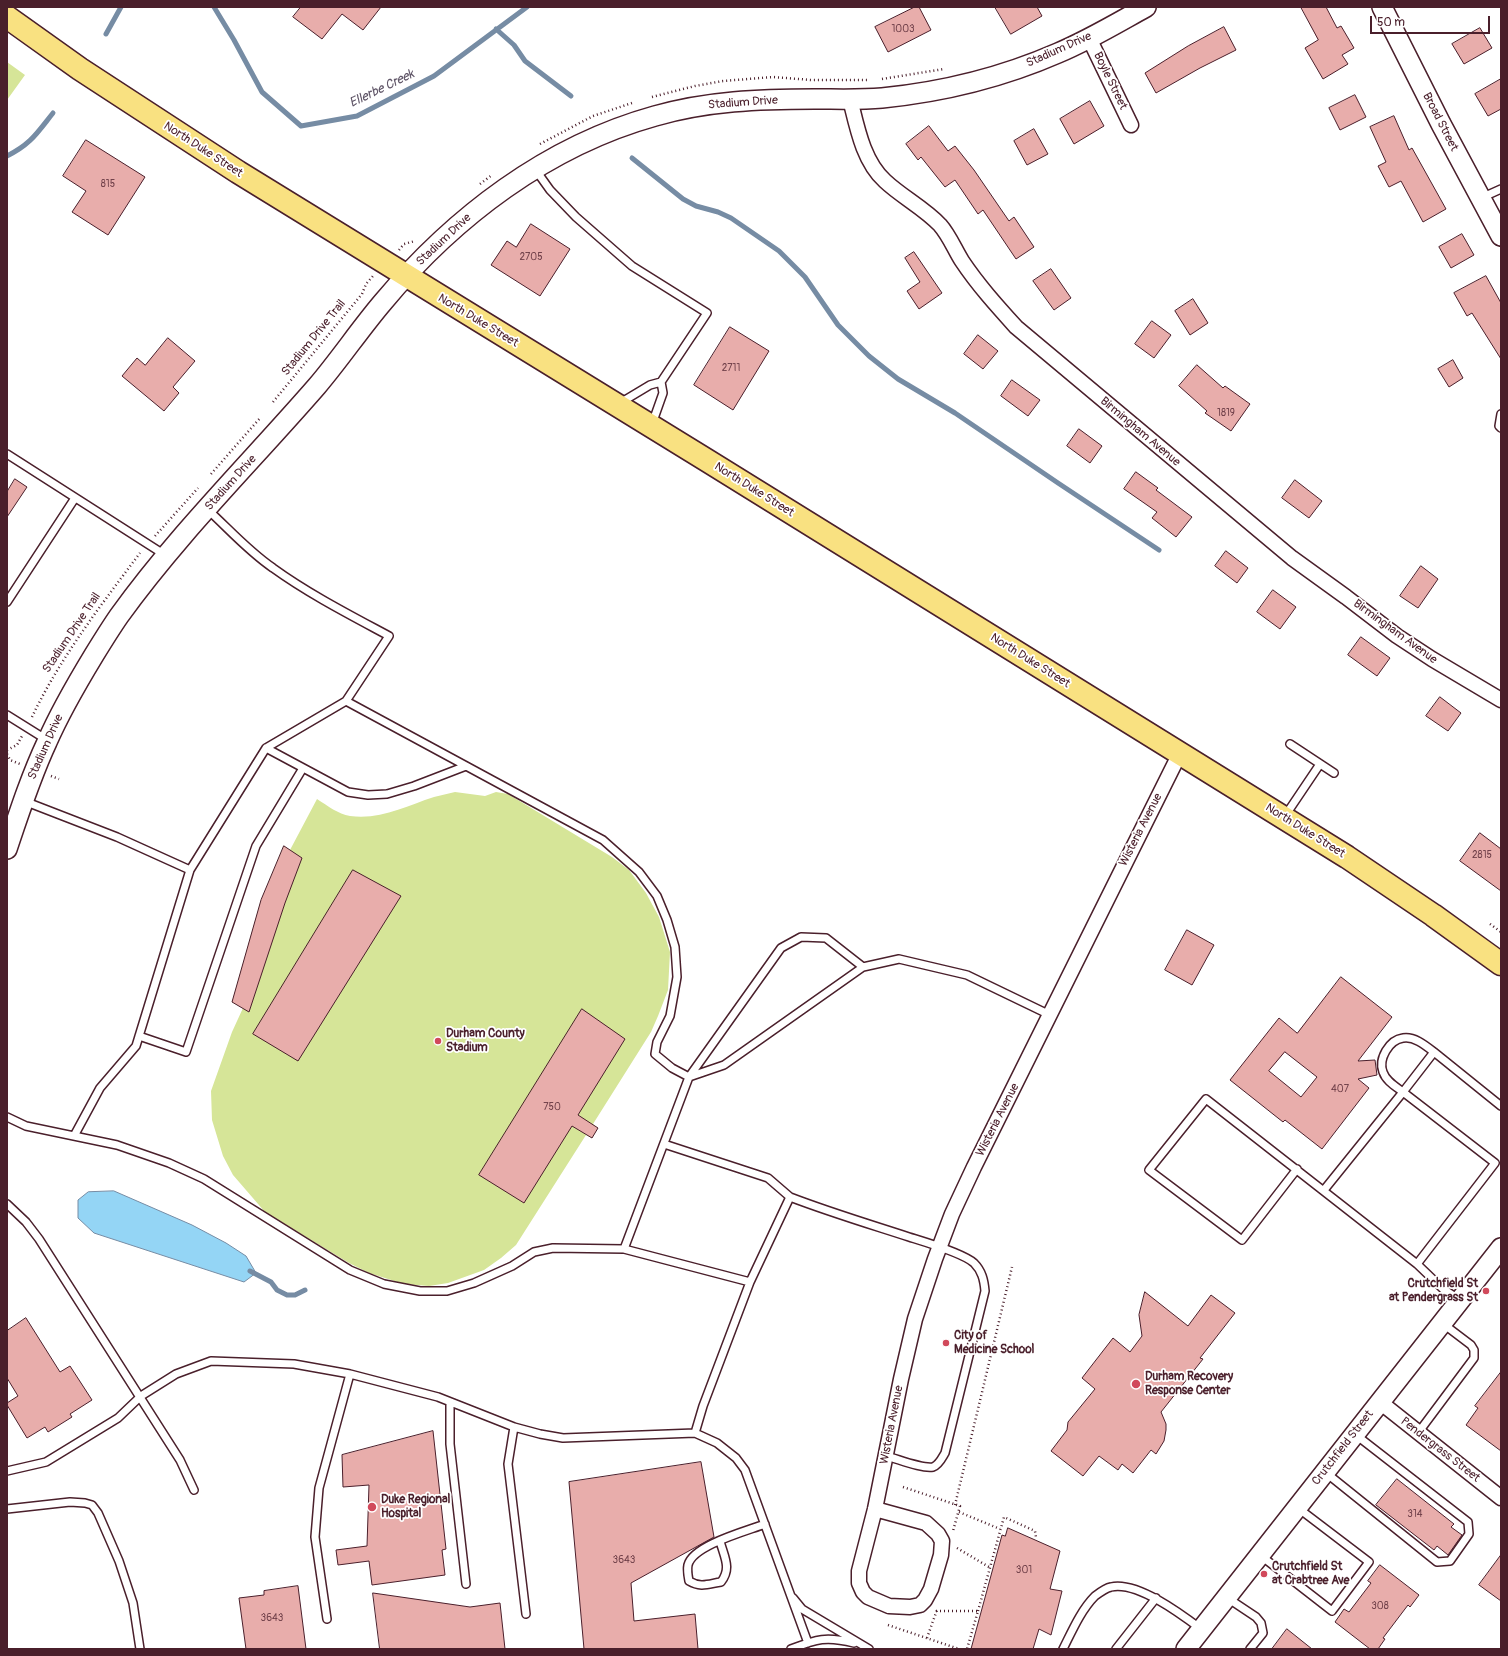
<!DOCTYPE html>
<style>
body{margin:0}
#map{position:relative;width:1508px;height:1656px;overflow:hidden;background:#fff;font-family:Pangolin,sans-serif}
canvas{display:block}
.frame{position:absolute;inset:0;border:8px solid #4a1f2b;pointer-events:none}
.scale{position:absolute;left:1370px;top:16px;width:120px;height:18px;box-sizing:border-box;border:2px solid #4a1f2b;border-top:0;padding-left:5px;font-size:12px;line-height:14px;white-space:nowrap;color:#4a1f2b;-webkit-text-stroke:3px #fff;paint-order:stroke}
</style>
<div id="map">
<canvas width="1508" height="1656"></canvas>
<div class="frame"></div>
<div class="scale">50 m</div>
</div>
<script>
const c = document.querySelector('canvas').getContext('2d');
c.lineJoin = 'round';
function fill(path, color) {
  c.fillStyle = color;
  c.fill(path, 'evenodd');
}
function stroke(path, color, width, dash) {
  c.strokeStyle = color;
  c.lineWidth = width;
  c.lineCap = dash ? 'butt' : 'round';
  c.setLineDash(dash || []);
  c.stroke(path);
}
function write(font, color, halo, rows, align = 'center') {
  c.font = font + ' Pangolin,sans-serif';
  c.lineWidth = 3.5;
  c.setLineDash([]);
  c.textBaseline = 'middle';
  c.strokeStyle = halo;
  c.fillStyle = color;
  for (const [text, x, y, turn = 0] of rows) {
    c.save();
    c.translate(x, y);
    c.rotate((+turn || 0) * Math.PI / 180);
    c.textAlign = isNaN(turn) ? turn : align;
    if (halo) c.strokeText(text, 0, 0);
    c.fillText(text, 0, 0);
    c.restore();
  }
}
fill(new Path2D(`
 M7 62 25 75 7 100Z
 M455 792 485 796 496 792 508 794 612 857 629 870 646 893 659 917 670 952 668 990 658 1016 651 1032 593 1124 598 1128 592 1138 586 1135 516 1245 501 1258 484 1270 448 1283 429 1286 404 1284 369 1273 349 1263 265 1212 233 1175 223 1156 212 1120 211 1091 232 1032 243 1008 232 1002 261 900 284 846 290 850 317 799C328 806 338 814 350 816 381 820 406 806 434 797 441 795 448 794 455 792Z`), '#d6e598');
const water = new Path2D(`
 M114 1191 192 1225 226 1243 246 1256 256 1273 244 1282 94 1233 78 1218V1200L88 1192Z`);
fill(water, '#94d5f5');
stroke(water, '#768ca4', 1);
stroke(new Path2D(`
 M214 7 234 40 262 92 301 126 357 116 434 76 527 7
 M496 29 514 45 525 61 571 96
 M106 34 121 7
 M7 156C31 144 37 133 53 113
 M632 158 683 199 696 206 718 212 731 218 779 251 805 277 838 325 869 356 898 379 955 413 1058 483 1159 550
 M250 1271 271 1282 277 1290 287 1295H295L305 1290`), '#768ca4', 5);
const building = new Path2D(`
 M301 7H381L363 30 342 14 322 39 293 17Z
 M915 7H919L931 30 888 52 875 27Z
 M995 7H1037L1042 16 1011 34Z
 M1301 7H1326L1337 28 1341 26 1354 48 1342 55 1348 64 1323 79 1305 48 1318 40Z
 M1224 27 1236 50 1200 68 1156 93 1145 73 1188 46Z
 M1480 28 1492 48 1464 64 1452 44Z
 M1501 79V109L1488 116 1475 94Z
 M1355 95 1366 117 1340 130 1329 108Z
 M1090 101 1104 126 1074 144 1060 119Z
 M1394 116 1409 150 1412 148 1446 209 1423 222 1401 181 1389 187 1378 166 1386 162 1370 127Z
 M929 126 948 151 955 146 974 170 1009 221 1014 217 1034 247 1016 259 983 210 978 214 955 180 945 187 921 157 918 160 906 144Z
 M1034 129 1048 154 1027 165 1014 141Z
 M86 140 145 177 108 235 72 212 86 191 63 176Z
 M531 224 570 249 540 296 491 265 507 241 516 247Z
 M1462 234 1474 255 1451 268 1439 247Z
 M914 252 942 293 919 309 907 291 920 282 905 258Z
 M1051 269 1071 298 1054 310 1033 281Z
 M1486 276 1501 303V359L1472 313 1467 316 1454 293Z
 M1193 299 1208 323 1190 335 1175 311Z
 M1152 321 1171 335 1154 358 1135 344Z
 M730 327 769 351 733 410 694 385Z
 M978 335 998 351 983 369 964 354Z
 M168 338 195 361 173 387 179 393 164 411 122 376 137 358 145 365Z
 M1453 360 1463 378 1449 387 1438 369Z
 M1197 365 1223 388 1225 386 1250 404 1231 431 1205 413 1207 411 1179 386Z
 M1012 380 1040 400 1028 416 1001 396Z
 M1079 429 1102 446 1090 463 1067 446Z
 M1136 472 1158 488 1156 490 1192 517 1176 537 1152 518 1157 512 1124 489Z
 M15 479 27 487 7 517V492Z
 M1295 480 1322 501 1309 518 1282 498Z
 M1226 551 1248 568 1237 583 1215 566Z
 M1421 566 1438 579 1418 608 1400 596Z
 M1273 590 1296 607 1280 629 1257 612Z
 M1361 637 1390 658 1377 676 1348 655Z
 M1440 697 1461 713 1448 731 1426 716Z
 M1480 833 1501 849V891L1460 861Z
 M284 846 302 858 285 903 249 1012 232 1002 261 900Z
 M353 870 401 896 298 1061 253 1034Z
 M1187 930 1214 945 1192 985 1165 970Z
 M1341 977 1392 1017 1358 1061 1375 1060 1377 1075 1358 1079 1369 1088 1322 1149 1285 1120 1283 1122 1230 1080 1279 1018 1297 1033ZM1285 1052 1317 1077 1301 1097 1269 1071Z
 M582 1009 625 1039 578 1115 598 1128 592 1138 572 1126 524 1203 479 1175Z
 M1145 1292 1188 1326 1211 1295 1235 1313 1200 1358 1203 1359 1161 1412 1166 1424V1430L1164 1441 1156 1454 1151 1450 1133 1473 1122 1464 1118 1470 1099 1456 1083 1476 1051 1451 1067 1430 1068 1422 1095 1389 1082 1378 1113 1338 1130 1352 1142 1336 1139 1315Z
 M26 1318 60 1372 70 1366 92 1400 70 1414 72 1417 48 1432 45 1427 27 1438 7 1405V1403L18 1396 7 1378V1331Z
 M1501 1372V1451L1466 1425 1478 1408 1475 1406Z
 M433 1431 446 1549 442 1550 445 1575 372 1585 369 1561 338 1565 336 1550 367 1546 369 1485 343 1487 342 1455Z
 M701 1462 714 1537 631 1583 634 1621 695 1614 698 1649H584L569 1482Z
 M1397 1479 1454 1524 1451 1527 1462 1535 1448 1555 1437 1546 1434 1550 1376 1505Z
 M1008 1528 1060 1551 1050 1589 1062 1591 1051 1635 1039 1629 1033 1649H971L1002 1535 1005 1536Z
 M1501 1555V1601L1479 1585Z
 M1380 1565 1419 1595 1410 1607 1408 1605 1383 1638 1385 1639 1378 1649H1370L1335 1622 1344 1609 1349 1612 1371 1583 1368 1581Z
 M298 1586 306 1649H246L239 1598 264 1595V1591Z
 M373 1593 470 1607 500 1603 505 1649H380Z
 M1287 1629 1312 1649H1272Z`);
fill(building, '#e8adab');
stroke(building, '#4a1f2b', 1);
const lane = new Path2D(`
 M535 169 550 190 576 217 632 266 707 313 661 382 650 385 620 403
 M1481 198 1501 189
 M1501 414 1499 426 1501 428
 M652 424 663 393 661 382
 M7 454 165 555
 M7 602 75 498
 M7 715 47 740
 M1290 744 1334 773
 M266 748 348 792 368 795 387 794 414 786 466 766
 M24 801 117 837 190 870
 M1285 816 1320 764
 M863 967 724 1065 689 1077 781 948 801 937 826 938 863 967 899 959 967 975 1050 1015
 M139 1036 186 1052 256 846 303 768
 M1434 1052 1403 1092C1395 1086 1386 1081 1383 1072 1378 1059 1389 1040 1403 1038 1414 1036 1425 1045 1434 1052L1501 1106
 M7 1117 26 1126 117 1145 169 1163 204 1179 350 1270 384 1284 420 1291H447L474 1283 512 1266 534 1252 553 1248 624 1249 689 1077 672 1068 655 1054 657 1042 670 1016 677 977 675 947 667 920 657 896 639 872 603 840 346 701
 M74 1136 100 1088 136 1046 190 870 266 748 346 701 389 636C350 615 309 594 273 568 248 551 229 529 207 509
 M664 1144 768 1178 790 1197
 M1297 1169 1242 1240 1149 1170 1206 1099 1417 1264 1443 1289 1460 1300
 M1324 1190 1403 1092 1495 1163 1417 1264
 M7 1204 26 1222 39 1239 180 1460 194 1490
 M624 1249 750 1282 790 1197C829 1212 869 1224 909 1237 925 1242 963 1253 974 1263 982 1271 984 1280 985 1291L945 1453C942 1458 939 1465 933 1467 922 1469 898 1459 886 1456
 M450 1402V1444L466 1584
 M514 1427 508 1464 526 1614
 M695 1433 703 1406 750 1282
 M1418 1433 1474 1358V1350L1471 1345 1442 1323
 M7 1471 46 1462 118 1418 141 1396 176 1374 211 1361 294 1364 350 1374 438 1397 514 1427 540 1434 563 1438 695 1433 717 1443 736 1458 745 1470 808 1643
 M1325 1472 1437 1562 1450 1561 1469 1534 1468 1522 1356 1435
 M7 1509 70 1502 85 1503 92 1505 98 1513 119 1561 133 1603 140 1649
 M720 1541C724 1557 732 1568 721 1582 708 1584 701 1588 689 1581 688 1576 687 1570 688 1565 693 1545 747 1531 765 1524
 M1260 1555 1332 1611 1369 1562 1298 1508
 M1226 1597 1256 1617 1261 1623 1263 1633 1250 1649
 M793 1598 802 1609 869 1649
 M327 1619 315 1537 319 1488 350 1374
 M791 1649C817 1639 826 1636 854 1643
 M1063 1649C1072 1631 1081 1610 1095 1596 1099 1593 1106 1588 1111 1587 1137 1581 1181 1614 1201 1629
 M1116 1649 1156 1598`);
const street = new Path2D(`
 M1089 38 1131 125
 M850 99C857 127 863 161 885 181 902 197 924 208 940 225 949 235 955 250 962 261 978 285 997 306 1016 327L1292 558 1346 597 1397 636 1432 659 1501 700
 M1380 1402 1501 1498
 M875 1509 926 1523 938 1534 942 1541 941 1555 931 1589 925 1600 920 1605 910 1607 889 1606 868 1597 863 1592 859 1583V1571L875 1509 901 1379 915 1319 935 1259 952 1214 974 1167 1180 753`);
const secondary = new Path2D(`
 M1382 7 1441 124 1501 236
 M7 849C19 813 31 776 47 742 60 712 77 683 94 655 102 642 110 629 119 616 178 534 251 462 317 386 340 359 360 329 383 302 454 217 547 146 655 116 707 101 760 99 814 99 836 99 859 100 882 98 942 92 1003 77 1058 53 1089 40 1117 23 1146 7
 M1186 1649 1501 1248`);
const highway = new Path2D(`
 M7 17 80 69 238 172 708 461 1347 857 1433 915 1501 964`);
stroke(lane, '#4a1f2b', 10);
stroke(street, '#4a1f2b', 17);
stroke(secondary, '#4a1f2b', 22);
stroke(highway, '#4a1f2b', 25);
stroke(new Path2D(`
 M882 79 944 69
 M652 97 695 86 723 81 773 77 811 80H869
 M540 144 593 116 632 103
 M480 184 492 175
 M399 250 404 244 415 241
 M273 402 362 294 366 284 373 276
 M211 474 261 417
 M155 536 198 488
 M32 717C60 658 101 605 140 553
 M7 750 17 745 22 736
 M7 754 10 760 20 764
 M51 776 59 779
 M1490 924 1501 932
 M903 1487 960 1506 953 1531
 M955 1505 1012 1267
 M959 1512 1000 1529
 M957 1548 989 1567
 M936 1611H978L967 1649
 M978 1611 1004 1517 1035 1531 1036 1537
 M888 1625 959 1649
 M927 1638 937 1610`), '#4a1f2b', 2.5, [1, 3]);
stroke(lane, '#fff', 7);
stroke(street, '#fff', 14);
stroke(secondary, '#fff', 19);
stroke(highway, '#f9e181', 22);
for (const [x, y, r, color] of [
 [438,1041,4,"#d1495b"],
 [1486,1291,4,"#d1495b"],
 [946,1343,4,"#d1495b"],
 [1136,1384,5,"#d1495b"],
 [372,1507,5,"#d1495b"],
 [1264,1574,4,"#d1495b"]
]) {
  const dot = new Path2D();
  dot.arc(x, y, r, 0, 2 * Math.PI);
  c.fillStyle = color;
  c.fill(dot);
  stroke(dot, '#fff', 1.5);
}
write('10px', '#72424b', null, [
 ["1003",903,29],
 ["815",108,184],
 ["2705",531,257],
 ["2711",731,368],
 ["1819",1226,413],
 ["2815",1482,855],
 ["407",1340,1089],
 ["750",552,1107],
 ["314",1415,1514],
 ["3643",624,1560],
 ["301",1024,1570],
 ["308",1380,1606],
 ["3643",272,1618]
]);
write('12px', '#4a1f2b', '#fff', [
 ["Stadium Drive",1059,50,-24],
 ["Boyle Street",1110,81,64],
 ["Stadium Drive",743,103,-4],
 ["Broad Street",1440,122,63],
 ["North Duke Street",203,150,33],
 ["Stadium Drive",444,240,-43],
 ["North Duke Street",478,321,31],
 ["Stadium Drive Trail",314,338,-51],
 ["Birmingham Avenue",1140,432,40],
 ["Stadium Drive",231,483,-48],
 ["North Duke Street",754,490,32],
 ["Birmingham Avenue",1395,632,36],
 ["Stadium Drive Trail",72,633,-56],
 ["North Duke Street",1030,661,32],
 ["Stadium Drive",46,747,-66],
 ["Wisteria Avenue",1141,830,-63],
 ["North Duke Street",1305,831,32],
 ["Wisteria Avenue",998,1120,-63],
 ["Wisteria Avenue",892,1425,-79],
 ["Crutchfield Street",1343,1448,-52],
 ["Pendergrass Street",1440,1450,38]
]);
write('bold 12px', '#4a1f2b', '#fff', [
 ["Durham County",446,1034],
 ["Stadium",446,1048],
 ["Crutchfield St",1478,1284,"right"],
 ["at Pendergrass St",1478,1298,"right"],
 ["City of",954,1336],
 ["Medicine School",954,1350],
 ["Durham Recovery",1145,1377],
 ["Response Center",1145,1391],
 ["Duke Regional",381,1500],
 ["Hospital",381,1514],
 ["Crutchfield St",1272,1567],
 ["at Crabtree Ave",1272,1581]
], 'left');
write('italic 13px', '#605668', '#fff', [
 ["Ellerbe Creek",382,89,-26]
]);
</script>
